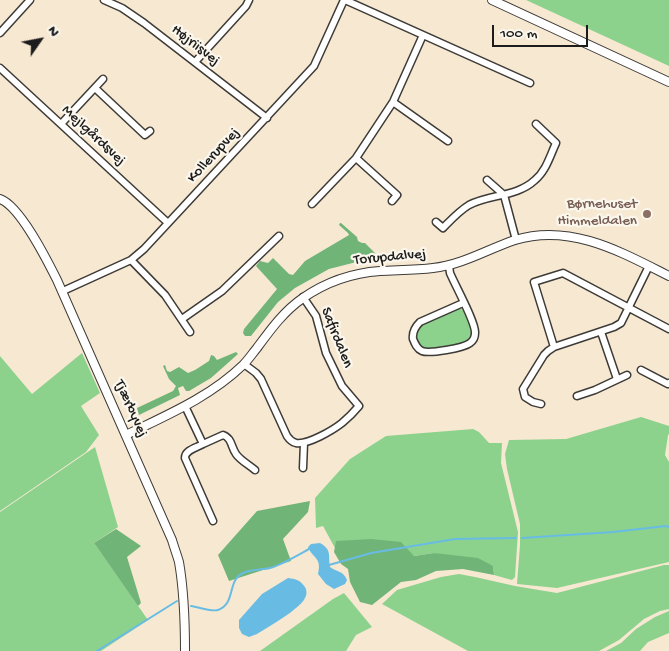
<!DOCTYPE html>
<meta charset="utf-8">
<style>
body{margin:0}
#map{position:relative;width:669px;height:651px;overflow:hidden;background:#f7e8d2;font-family:"Gochi Hand",sans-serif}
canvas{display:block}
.north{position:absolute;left:15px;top:15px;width:50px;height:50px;-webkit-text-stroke:4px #fbf7ec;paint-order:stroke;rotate:57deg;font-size:14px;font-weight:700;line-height:20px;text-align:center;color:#1c1c1c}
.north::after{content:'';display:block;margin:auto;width:18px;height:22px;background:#1c1c1c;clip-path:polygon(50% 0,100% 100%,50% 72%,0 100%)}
.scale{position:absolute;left:492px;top:25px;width:96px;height:22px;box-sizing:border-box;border:2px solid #1c1c1c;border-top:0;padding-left:6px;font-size:15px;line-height:18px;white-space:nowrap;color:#1c1c1c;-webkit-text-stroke:4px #fbf7ec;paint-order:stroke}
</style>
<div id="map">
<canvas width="669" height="651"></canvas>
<div class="north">N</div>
<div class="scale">100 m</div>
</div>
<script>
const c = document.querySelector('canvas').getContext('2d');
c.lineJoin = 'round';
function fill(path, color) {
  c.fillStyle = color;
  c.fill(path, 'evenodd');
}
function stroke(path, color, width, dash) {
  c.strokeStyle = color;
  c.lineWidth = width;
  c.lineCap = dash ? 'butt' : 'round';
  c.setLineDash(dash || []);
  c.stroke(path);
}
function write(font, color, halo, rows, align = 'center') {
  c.font = font + ' "Gochi Hand",sans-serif';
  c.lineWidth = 4.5;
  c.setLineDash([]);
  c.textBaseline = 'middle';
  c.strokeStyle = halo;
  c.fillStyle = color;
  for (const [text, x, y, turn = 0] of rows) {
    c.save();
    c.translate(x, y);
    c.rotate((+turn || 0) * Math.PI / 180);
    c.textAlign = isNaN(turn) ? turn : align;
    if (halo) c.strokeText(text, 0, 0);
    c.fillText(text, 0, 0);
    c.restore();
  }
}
fill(new Path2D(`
 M526 0H669V66Z
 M459 308C465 310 466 315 468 320 471 326 475 333 470 339 465 346 432 351 424 349 418 347 417 341 415 336L418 328 423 323Z
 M82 353 100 393 81 406 99 435 86 452 0 511V356L32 394Z
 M641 417 669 426V434L668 435 665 455 669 462V562L557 588 517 584 520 545V524L507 469 505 454 509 440 566 439Z
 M473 429 479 432 489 443H502L501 463 518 532 515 577 512 580 494 575 493 566 434 553 414 556 341 559 323 526 316 528 315 498 350 459 386 436Z
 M95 447 118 527 94 543 148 620 101 651H0V512Z
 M664 565H669V609L660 611 644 619 619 640 599 651H468L382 604 397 590 441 577 459 574 475 577 515 586 557 593Z
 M344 593 372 627 356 635 346 651H260L333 599Z
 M669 611V633L648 642 640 651H606L621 643 636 629 655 617Z`), '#8cd28d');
fill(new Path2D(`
 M340 223H341L357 237 358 241 362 243H365L375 253 376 257 329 269 295 288 278 302 251 336H245L243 333 244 329 277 289 256 266 260 261 268 263 273 258 289 274 293 275 305 261 349 235 348 233 339 225Z
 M236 352 238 354 211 378 189 391H186L183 386 178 388 180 395 139 415 137 408 173 391 176 386 169 379 163 366 165 365 167 371 170 372 179 367 188 373 195 370 209 361 211 355 214 356 217 360Z
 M310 501 308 512 283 539 291 561 229 581 218 555 257 511Z
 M116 529 141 546 127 557 141 603 138 606 94 543Z
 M371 539 401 542 414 556 434 553 478 558 493 566 494 575 463 569 436 571 416 580 401 582 372 605 360 602 350 582 348 569 341 564 334 552 336 541Z`), '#71b478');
fill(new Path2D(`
 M320 543C332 550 328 554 330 567 336 572 343 570 347 580L345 584 334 589 326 584 318 574C322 557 313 559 308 547L311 544Z
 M288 578C296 579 300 580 305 587 307 590 307 595 305 598 300 609 268 627 257 634L249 637 242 634 239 628V620L262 594Z`), '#68bce4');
stroke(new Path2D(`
 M522 538 613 532 666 526 669 527
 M329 565 371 553 455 539 516 538
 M191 606C199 607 210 612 218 610 236 604 227 580 243 573 251 569 262 570 270 568 281 565 298 555 309 549
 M97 651 177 601`), '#68bce4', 2);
const minor = new Path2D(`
 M104 0 122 8 144 23 267 118
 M345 0 530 83
 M0 33 30 0
 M195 62 246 6 249 0
 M0 68 168 223
 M95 88 145 135 150 131
 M393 102 448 141
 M61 124 103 79
 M356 158 397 195 392 201
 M487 180 504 195 516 240
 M312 204 356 158 393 102 423 35
 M436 222 443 228C451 220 459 211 469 205 490 194 517 197 535 180 546 171 550 156 556 143L536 124
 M131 260 165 295 190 332
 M449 266 450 273C455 285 476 323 475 333 475 337 473 341 470 343 464 348 429 354 422 351 417 349 415 344 413 339 412 332 415 327 420 322L463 303
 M63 291 131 260 144 249 314 66 344 0
 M182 319 222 291 279 236
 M601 332 617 379
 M554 347 534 282 563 273 669 329
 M244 364 256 373 261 379 287 436C289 439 292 442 296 443 308 445 333 430 342 423 348 418 354 412 359 406L342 386 326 353 316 316 303 297
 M641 370 668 384 669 383
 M577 396 595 390 627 375
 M541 404 533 402 525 397 523 389 544 355 548 351 554 347 614 327 621 323 649 266
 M185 406 203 444C196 448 185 450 185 458L213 521
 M203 444 223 435C232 438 231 447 236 454 240 460 249 465 255 470
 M303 468 304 443`);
const tertiary = new Path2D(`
 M492 0 669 82
 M0 199C20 206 47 260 57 280L172 540C174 547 177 555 179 562 184 591 185 621 185 651
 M126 435C167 415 210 397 243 365 248 360 252 354 257 348 271 329 284 311 303 298 326 282 352 273 380 271 398 270 416 270 433 268 462 265 488 249 515 240 571 223 621 252 669 276`);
stroke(minor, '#3d3b37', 9);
stroke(tertiary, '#3d3b37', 10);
stroke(minor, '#fff', 6);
stroke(tertiary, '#fff', 8);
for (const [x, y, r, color] of [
 [647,214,5,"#8d6e63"]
]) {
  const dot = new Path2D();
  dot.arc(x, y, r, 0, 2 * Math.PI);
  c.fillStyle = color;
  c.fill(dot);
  stroke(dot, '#fbf7ec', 2);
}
write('15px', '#1c1c1c', '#fbf7ec', [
 ["Højriisvej",195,46,38],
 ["Mejlgårdsvej",93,136,43],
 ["Kollerupvej",214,156,-47],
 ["Torupdalvej",390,258,-5],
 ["Safirdalen",336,338,68],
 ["Tjærbyvej",130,409,66]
]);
write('15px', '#785e54', '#fbf7ec', [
 ["Børnehuset",637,205],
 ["Himmeldalen",637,222]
], 'right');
</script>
